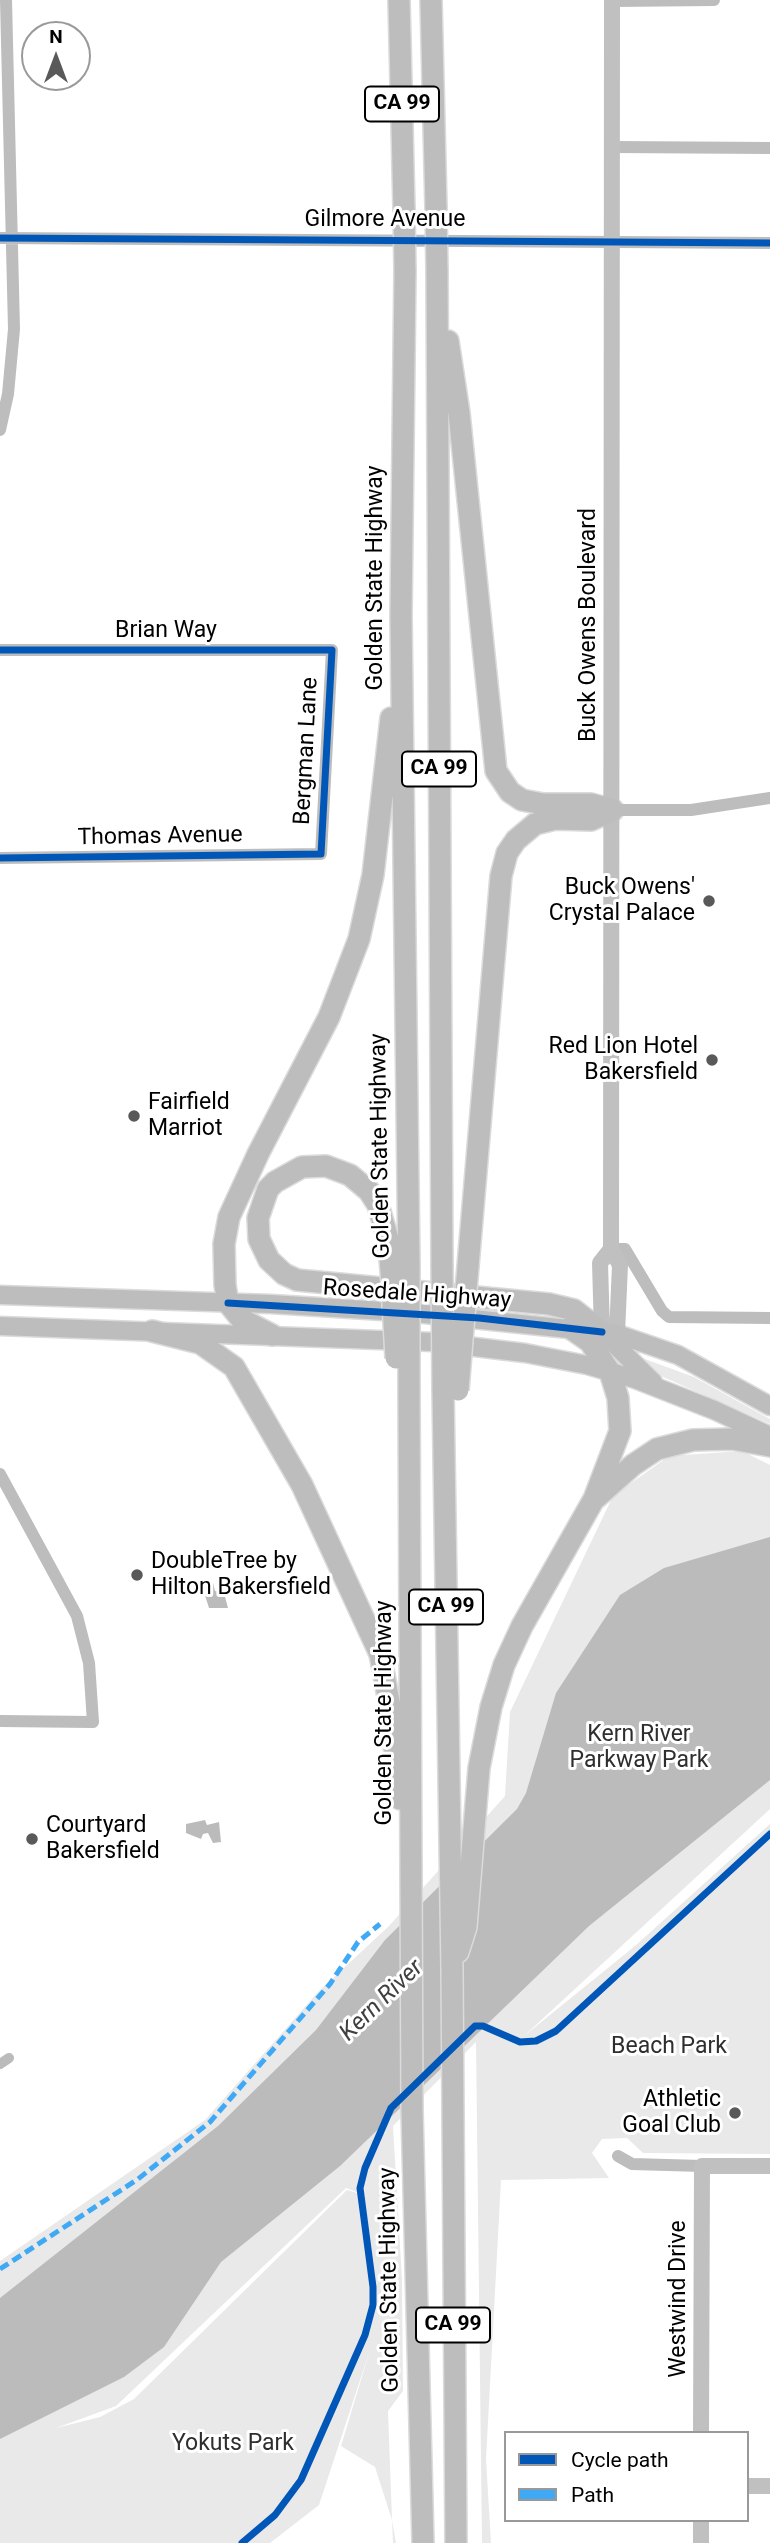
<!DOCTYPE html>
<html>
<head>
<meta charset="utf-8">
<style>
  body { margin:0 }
  #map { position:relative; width:770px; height:2543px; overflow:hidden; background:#fff; font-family:Roboto,sans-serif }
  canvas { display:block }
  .legend { position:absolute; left:504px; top:2431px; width:245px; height:91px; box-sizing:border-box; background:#fff; border:2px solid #999; margin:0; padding:9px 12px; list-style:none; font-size:21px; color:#000 }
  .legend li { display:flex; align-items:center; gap:14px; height:35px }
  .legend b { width:35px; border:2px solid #999 }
  .north { position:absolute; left:21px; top:21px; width:70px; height:70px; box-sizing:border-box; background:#fff; border:2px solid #999; border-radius:50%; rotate:0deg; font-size:19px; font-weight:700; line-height:28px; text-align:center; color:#000 }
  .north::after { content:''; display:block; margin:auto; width:24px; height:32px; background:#595959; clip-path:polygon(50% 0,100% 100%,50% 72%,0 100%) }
</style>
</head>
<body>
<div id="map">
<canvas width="770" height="2543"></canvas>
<ul class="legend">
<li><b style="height:9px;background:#0057b8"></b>Cycle path</li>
<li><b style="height:9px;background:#3fa9f5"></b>Path</li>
</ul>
<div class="north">N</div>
</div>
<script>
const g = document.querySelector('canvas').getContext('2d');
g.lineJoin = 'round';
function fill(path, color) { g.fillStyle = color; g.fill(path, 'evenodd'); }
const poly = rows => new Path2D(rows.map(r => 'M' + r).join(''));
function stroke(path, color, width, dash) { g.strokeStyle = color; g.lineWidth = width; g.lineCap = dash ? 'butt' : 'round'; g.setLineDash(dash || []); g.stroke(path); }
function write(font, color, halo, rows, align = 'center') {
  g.font = font + ' Roboto,sans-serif'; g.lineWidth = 6; g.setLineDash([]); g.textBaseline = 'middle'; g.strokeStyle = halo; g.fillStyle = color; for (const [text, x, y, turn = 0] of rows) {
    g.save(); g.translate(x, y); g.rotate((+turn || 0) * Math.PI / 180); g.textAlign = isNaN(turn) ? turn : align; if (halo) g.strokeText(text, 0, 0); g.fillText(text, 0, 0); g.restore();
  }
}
fill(poly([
  [642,1358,694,1377,770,1419,770,1424,654,1373,640,1362],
  [742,1451,770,1465,770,1809,524,2036,635,1946,770,1824,770,2154,643,2153,627,2138,602,2139,592,2153,609,2178,501,2180,486,2459,491,2543,482,2543,476,2042,393,2126,402,2280,403,2391,388,2411,392,2520,396,2543,393,2543,392,2520,375,2467,341,2446,370,2350,319,2505,270,2543,0,2543,0,2261,205,2120,319,1991,389,1926,505,1796,510,1712,613,1496,669,1456],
  [346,2188,370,2197,347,2190,134,2399,100,2417,56,2428,116,2406]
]), '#e9e9e9');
fill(poly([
  [770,1537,770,1780,589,1926,340,2166,221,2262,164,2347,124,2377,0,2439,0,2298,218,2126,316,2030,385,1940,517,1809,526,1793,556,1693,620,1595,664,1568],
  [213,1583,215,1591,224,1593,228,1608,209,1608,202,1586],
  [205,1820,207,1825,219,1822,221,1842,213,1843,208,1833,203,1834,201,1839,186,1833,186,1824]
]), '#bbb');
stroke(poly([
  [0,2064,9,2058]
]), '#bbb', 10);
const primary = poly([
  [0,1295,271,1304,415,1313,617,1334,678,1355,770,1406],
  [0,1326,433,1342,525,1353,587,1365,635,1379,714,1410,770,1436],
  [602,1332,653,1382]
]);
const highway = poly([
  [399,0,404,209],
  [431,0,436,208],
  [405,271,401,615,409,1265],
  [437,271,442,1266],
  [448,341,459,413,496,771,510,792,522,800,543,804,591,804,613,810],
  [468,1266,501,876,507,853,516,840,535,824,555,819,591,820,613,810],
  [391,1269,388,1239,378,1205,369,1191,350,1175,326,1166,302,1167,275,1182,268,1189,258,1218,259,1239,269,1260,284,1274,297,1280,549,1304,574,1310,602,1332],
  [152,1331,200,1343,234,1367,302,1485,380,1654,390,1707,400,1799],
  [272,1335,241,1319,228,1303,225,1285,224,1244,229,1217,258,1154,329,1017,359,939,373,875,391,718],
  [409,1389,412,2110,423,2543],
  [443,1390,452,1970,456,2543],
  [596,1498,633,1465,657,1449,693,1440,732,1439,770,1446],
  [458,1952,466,1927,479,1768,491,1707,504,1665,522,1626,594,1499,620,1431,618,1398,610,1372,590,1342,570,1328]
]);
stroke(primary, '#dbdbdb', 21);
stroke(highway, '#dbdbdb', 24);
stroke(poly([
  [612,1,714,0],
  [612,147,770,148],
  [0,238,770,243],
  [0,430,8,394,14,329,6,0],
  [0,650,332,650,321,854,0,858],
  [613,810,691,810,770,798],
  [611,1249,625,1249,662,1311,669,1317,770,1318],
  [0,1474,77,1616,89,1663,93,1722,0,1721],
  [618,2156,632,2164,702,2166]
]), '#bdbdbd', 12);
stroke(poly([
  [612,0,611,1249,620,1265,617,1334],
  [602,1332,600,1263,611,1249],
  [701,2433,702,2166,770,2166],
  [747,2486,770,2486],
  [701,2543,701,2520]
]), '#c0c0c0', 16);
stroke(primary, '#bdbdbd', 18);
stroke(highway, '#bdbdbd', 21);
const highwayBridge = poly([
  [436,208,437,271],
  [404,209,405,271],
  [409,1265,409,1389],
  [442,1266,443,1390],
  [391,1269,396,1358],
  [458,1390,468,1266]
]);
stroke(highwayBridge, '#dbdbdb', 24, []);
stroke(highwayBridge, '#bdbdbd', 21);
stroke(poly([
  [0,2269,138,2179,210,2122,330,1984,358,1942,380,1924]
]), '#3fa9f5', 5, [10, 5]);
stroke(poly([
  [0,238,770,243],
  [0,650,332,650,321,854,0,858],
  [228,1303,479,1318,602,1332],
  [242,2543,275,2515,301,2480,365,2335,373,2305,373,2287,360,2188,365,2168,391,2108,475,2026,483,2026,520,2042,536,2041,556,2031,770,1834]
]), '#0057b8', 7);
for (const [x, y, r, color] of [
  [709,901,7,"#595959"],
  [712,1060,7,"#595959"],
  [134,1116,7,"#595959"],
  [137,1575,7,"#595959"],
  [32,1839,7,"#595959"],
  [735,2113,7,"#595959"]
]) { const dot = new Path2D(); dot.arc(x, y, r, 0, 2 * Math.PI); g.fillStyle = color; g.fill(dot); stroke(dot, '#fff', 2.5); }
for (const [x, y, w] of [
  [402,104,74],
  [439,769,74],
  [446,1607,74],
  [453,2325,74]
]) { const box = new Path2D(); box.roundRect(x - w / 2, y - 17.5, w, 35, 5); g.fillStyle = '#fff'; g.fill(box); stroke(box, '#000', 2); }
write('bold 21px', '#000', null, [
  ["CA 99",402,104],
  ["CA 99",439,769],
  ["CA 99",446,1607],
  ["CA 99",453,2325]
]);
write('23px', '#000', '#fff', [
  ["Gilmore Avenue",385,220],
  ["Golden State Highway",376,578,-90],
  ["Buck Owens Boulevard",589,625,-90],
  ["Brian Way",166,631],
  ["Bergman Lane",307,751,-87],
  ["Thomas Avenue",160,837,-1],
  ["Golden State Highway",381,1146,-91],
  ["Rosedale Highway",417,1295,4],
  ["Golden State Highway",385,1713,-90],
  ["Golden State Highway",390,2280,-91],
  ["Westwind Drive",679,2299,-90]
]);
write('23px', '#000', '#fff', [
  ["Buck Owens'",695,888],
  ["Crystal Palace",695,914],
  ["Red Lion Hotel",698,1047],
  ["Bakersfield",698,1073],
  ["Fairfield",148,1103,"left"],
  ["Marriot",148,1129,"left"],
  ["DoubleTree by",151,1562,"left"],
  ["Hilton Bakersfield",151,1588,"left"],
  ["Courtyard",46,1826,"left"],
  ["Bakersfield",46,1852,"left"],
  ["Athletic",721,2100],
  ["Goal Club",721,2126]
], 'right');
write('23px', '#2e2e2e', '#fff', [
  ["Kern River",639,1735],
  ["Parkway Park",639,1761],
  ["Beach Park",669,2047],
  ["Yokuts Park",233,2444]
]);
write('italic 24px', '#3f3f3f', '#fff', [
  ["Kern River",382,2001,-44]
]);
</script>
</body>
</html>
